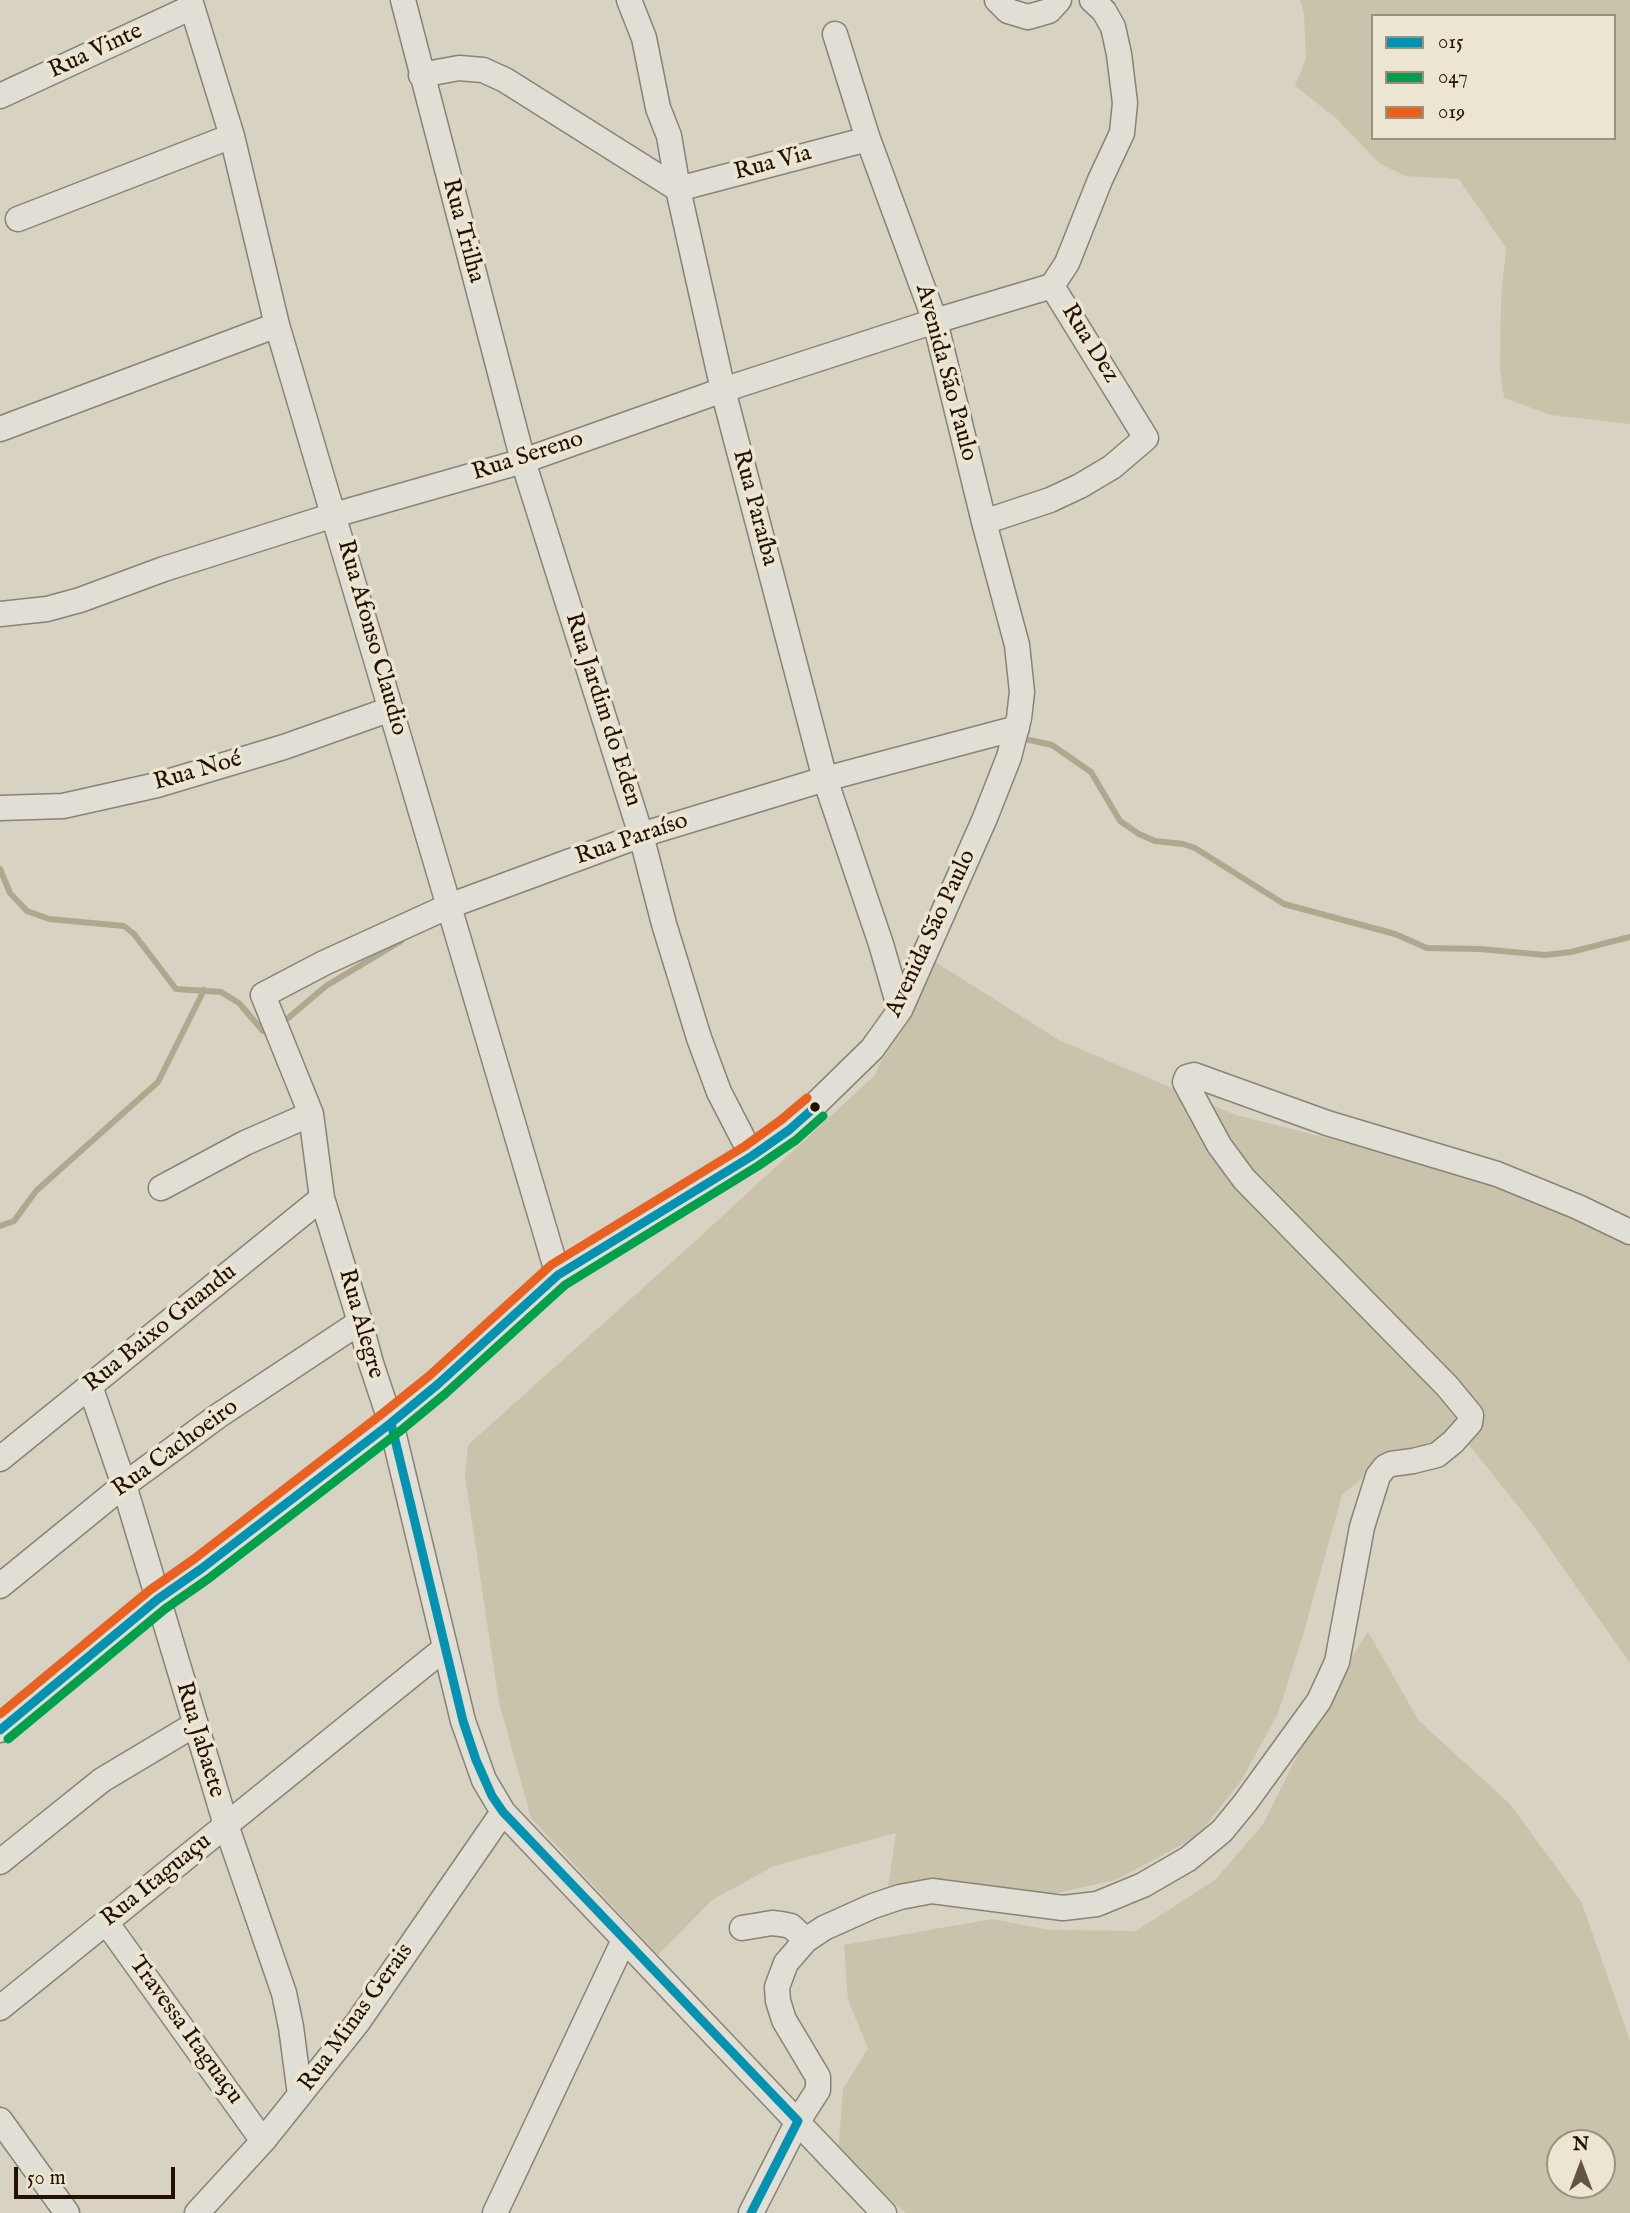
<!DOCTYPE html>
<html>
<head>
<meta charset="utf-8">
<style>
  body { margin:0 }
  #map { position:relative; width:1630px; height:2213px; overflow:hidden; background:#d7d2c1; font-family:"IM FELL English",serif }
  canvas { display:block }
  .legend { position:absolute; left:1371px; top:14px; width:245px; height:126px; box-sizing:border-box; background:#ebe5d1; border:2px solid #9b917f; margin:0; padding:9px 12px; list-style:none; font-size:21px; color:#231203 }
  .legend li { display:flex; align-items:center; gap:14px; height:35px }
  .legend b { width:35px; border:2px solid #9b917f }
  .north { position:absolute; left:1546px; top:2129px; width:70px; height:70px; box-sizing:border-box; background:#ebe5d1; border:2px solid #9b917f; border-radius:50%; rotate:0deg; font-size:19px; font-weight:700; line-height:28px; text-align:center; color:#231203 }
  .north::after { content:''; display:block; margin:auto; width:24px; height:32px; background:#625546; clip-path:polygon(50% 0,100% 100%,50% 72%,0 100%) }
  .scale { position:absolute; left:14px; top:2167px; width:161px; height:32px; box-sizing:border-box; border:4px solid #231203; border-top:0; padding-left:9px; font-size:21px; line-height:24px; white-space:nowrap; color:#231203; -webkit-text-stroke:5px #ebe5d1; paint-order:stroke }
</style>
</head>
<body>
<div id="map">
<canvas width="1630" height="2213"></canvas>
<ul class="legend">
<li><b style="height:9px;background:#0592b0"></b>015</li>
<li><b style="height:9px;background:#029f4d"></b>047</li>
<li><b style="height:9px;background:#e86120"></b>019</li>
</ul>
<div class="north">N</div>
<div class="scale">50 m</div>
</div>
<script>
const g = document.querySelector('canvas').getContext('2d');
g.lineJoin = 'round';
function fill(path, color) { g.fillStyle = color; g.fill(path, 'evenodd'); }
const poly = rows => new Path2D(rows.map(r => 'M' + r).join(''));
function stroke(path, color, width, dash) { g.strokeStyle = color; g.lineWidth = width; g.lineCap = dash ? 'butt' : 'round'; g.setLineDash(dash || []); g.stroke(path); }
function write(font, color, halo, rows, align = 'center') {
  g.font = font + ' "IM FELL English",serif'; g.lineWidth = 7; g.setLineDash([]); g.textBaseline = 'middle'; g.strokeStyle = halo; g.fillStyle = color; for (const [text, x, y, turn = 0] of rows) {
    g.save(); g.translate(x, y); g.rotate((+turn || 0) * Math.PI / 180); g.textAlign = isNaN(turn) ? turn : align; if (halo) g.strokeText(text, 0, 0); g.fillText(text, 0, 0); g.restore();
  }
}
fill(poly([
  [1300,0,1630,0,1630,424,1551,415,1504,398,1500,368,1501,299,1506,248,1459,179,1405,176,1379,163,1337,119,1295,86,1306,59,1304,13],
  [1373,16,1614,16,1614,138,1373,138],
  [932,960,1059,1040,1233,1114,1493,1181,1630,1246,1630,1663,1530,1521,1458,1431,1383,1461,1342,1495,1303,1635,1278,1713,1243,1778,1198,1836,1116,1880,1030,1899,965,1902,888,1887,896,1833,774,1866,712,1900,658,1955,531,1818,499,1702,465,1476,468,1445,703,1234,874,1076],
  [1368,1632,1419,1721,1510,1804,1581,1901,1630,2040,1630,2213,906,2213,838,2154,843,2089,868,2048,848,2000,844,1945,992,1919,1050,1930,1136,1931,1215,1880,1264,1823,1326,1697],
  [1560,2143,1602,2143,1602,2185,1560,2185]
]), '#cac3ab');
stroke(poly([
  [1020,738,1052,745,1091,772,1120,821,1139,834,1155,841,1183,844,1195,848,1284,904,1395,934,1427,948,1480,949,1545,955,1571,952,1630,937],
  [0,869,10,893,27,911,49,919,124,926,134,934,176,989,221,992,239,1003,263,1031,272,1029],
  [281,1024,326,986,401,941],
  [0,1226,14,1221,36,1191,158,1082,204,990]
]), '#b0a78f', 6);
const minor = poly([
  [190,0,232,136,277,325,558,1275],
  [403,0,523,461,641,835,664,924,699,1038,719,1092,752,1156],
  [629,0,644,38,658,108,669,136,678,189,723,390,825,779,881,944,900,1010],
  [997,0,1008,11,1028,17,1049,11,1059,0],
  [421,75,459,68,483,70,505,80,678,189,868,139],
  [0,96,192,7],
  [18,219,232,136],
  [1052,286,1067,263,1100,180,1122,133,1125,103,1119,54,1113,27,1104,11,1092,0],
  [0,429,277,325],
  [984,522,1050,500,1080,486,1112,467,1146,438,1052,286],
  [0,614,47,609,80,600,164,569,334,515,523,461,723,390,935,321,1052,286],
  [0,808,63,806,157,785,284,747,391,709],
  [161,1188,245,1143,311,1114],
  [90,1386,124,1485,226,1825,284,1993,291,2027,300,2095],
  [0,1459,322,1198],
  [0,1586,124,1485,218,1416,360,1322],
  [0,1730,158,1599,201,1569,391,1423,437,1385,558,1275,683,1200,789,1130,872,1049,900,1010,985,818,1009,757,1019,718,1022,692,1017,645,984,522,935,321,868,139,835,34],
  [0,1862,102,1780,194,1725],
  [106,1922,263,2141],
  [742,1928,772,1923,781,1924,791,1926,806,1940],
  [0,2008,445,1648],
  [0,2120,67,2213],
  [197,2213,263,2141,358,2022,503,1812],
  [495,2213,624,1940],
  [751,2213,798,2121,818,2090,818,2077,784,2020,778,2001,777,1987,786,1963,806,1940,824,1928,873,1906,900,1897,932,1891,1063,1908,1097,1904,1143,1885,1188,1859,1222,1831,1245,1803,1319,1701,1337,1662,1362,1527,1378,1476,1385,1467,1391,1464,1413,1461,1437,1455,1453,1442,1470,1423,1471,1415,1447,1386,1244,1179,1219,1145,1185,1082,1187,1077,1194,1075,1327,1123,1497,1174,1578,1207,1630,1232],
  [884,2213,503,1812,484,1780,463,1721,391,1423,371,1363,360,1322,322,1198,311,1114,263,995,324,963,449,906,641,835,825,779,1017,728]
]);
stroke(minor, '#888377', 27);
stroke(minor, '#e1ded5', 24);
stroke(poly([
  [391,1423,463,1721,476,1760,492,1796,503,1812,798,2121,751,2213],
  [0,1730,158,1599,201,1569,391,1423,437,1385,558,1275,752,1156,789,1130,815,1107]
]), '#0592b0', 9);
stroke(poly([
  [8,1739,165,1609,208,1579,399,1432,445,1394,565,1285,758,1166,796,1140,823,1116]
]), '#029f4d', 9);
stroke(poly([
  [0,1714,150,1590,194,1559,383,1413,429,1376,551,1265,745,1146,781,1120,807,1098]
]), '#e86120', 9);
for (const [x, y, r, color] of [
  [815,1107,6,"#231203"]
]) { const dot = new Path2D(); dot.arc(x, y, r, 0, 2 * Math.PI); g.fillStyle = color; g.fill(dot); stroke(dot, '#ebe5d1', 2.5); }
write('24px', '#231203', '#ebe5d1', [
  ["Rua Vinte",96,52,-25],
  ["Rua Via",773,164,-15],
  ["Rua Trilha",462,231,75],
  ["Rua Dez",1089,344,58],
  ["Avenida São Paulo",945,373,75],
  ["Rua Sereno",528,457,-18],
  ["Rua Paraíba",754,508,75],
  ["Rua Afonso Claudio",371,638,74],
  ["Rua Jardim do Eden",602,710,72],
  ["Rua Noé",198,772,-16],
  ["Rua Paraíso",632,840,-19],
  ["Avenida São Paulo",932,934,-65],
  ["Rua Alegre",360,1324,74],
  ["Rua Baixo Guandu",161,1329,-39],
  ["Rua Cachoeiro",176,1449,-36],
  ["Rua Jabaete",199,1740,73],
  ["Rua Itaguaçu",157,1881,-39],
  ["Rua Minas Gerais",357,2018,-54],
  ["Travessa Itaguaçu",185,2031,54]
]);
</script>
</body>
</html>
